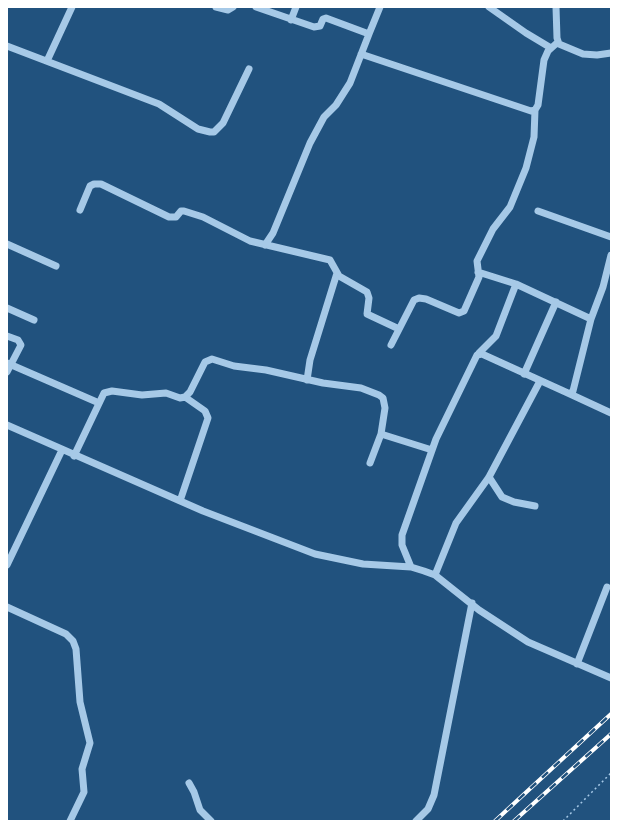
<!DOCTYPE html>
<html>
<head>
<meta charset="utf-8">
<style>
  body { margin:0 }
  #map { position:relative; width:618px; height:828px; overflow:hidden; background:#21527e; font-family:"IBM Plex Sans",sans-serif }
  canvas { display:block }
  .frame { position:absolute; inset:0; border:8px solid #fff; pointer-events:none }
</style>
</head>
<body>
<div id="map">
<canvas width="618" height="828"></canvas>
<div class="frame"></div>
</div>
<script>
const g = document.querySelector('canvas').getContext('2d');
g.lineJoin = 'round';
const poly = rows => new Path2D(rows.map(r => 'M' + r).join(''));
function stroke(path, color, width, dash) { g.strokeStyle = color; g.lineWidth = width; g.lineCap = dash ? 'butt' : 'round'; g.setLineDash(dash || []); g.stroke(path); }
stroke(poly([
  [563,821,611,773]
]), '#a6c9e7', 1.5, [2, 3]);
stroke(poly([
  [216,7,228,10,233,7],
  [256,7,314,27,320,26,323,19,326,18,369,34,380,7],
  [489,7,526,33,551,48],
  [556,7,557,38,559,44,583,54,597,55,611,53],
  [291,20,296,7],
  [7,46,159,104,198,129,210,132,214,132,223,123,249,69],
  [361,54,531,111,535,110,538,105,544,60,548,51,558,42],
  [47,61,72,7],
  [80,210,90,186,94,184,101,184,169,217,176,217,181,211,184,211,203,217,250,241,330,260,339,276,367,292,369,298,367,314,399,329],
  [538,211,611,237],
  [7,244,56,266],
  [265,245,273,233,310,143,324,117,336,105,350,83,369,34],
  [478,272,516,284,591,319],
  [7,308,34,320],
  [7,336,18,340,21,345,7,372],
  [391,345,414,300,419,298,426,299,459,313,464,311,479,277,477,261,493,229,510,207,526,168,534,137,535,110],
  [479,353,496,336,516,284],
  [7,363,99,403],
  [524,374,556,302],
  [307,380,310,360,337,273],
  [570,394,611,413],
  [7,425,203,511,315,554,363,564,411,567,424,571,435,575,479,610,528,642,611,678],
  [381,434,432,450],
  [74,456,104,393,112,391,142,395,166,393,180,398,185,397,190,392,205,362,212,359,234,366,266,370,323,383,361,388,379,395,383,398,385,408,381,434,370,463],
  [489,477,502,497,514,502,535,506],
  [180,501,208,418,205,411,185,397],
  [7,565,62,450],
  [411,567,402,545,402,535,436,439,477,355,482,354,570,394,573,391,591,319,603,287,611,255],
  [435,575,456,523,489,477,540,381],
  [7,607,66,634,73,641,76,649,80,702,90,743,82,769,84,792,70,821],
  [577,664,607,587],
  [189,783,194,792,200,810,211,821],
  [416,821,428,809,434,795,472,603]
]), '#a6c9e7', 7);
const rail = poly([
  [495,821,611,714],
  [514,821,611,734]
]);
stroke(rail, '#fff', 4);
stroke(rail, '#21527e', 2.5, [8]);
</script>
</body>
</html>
